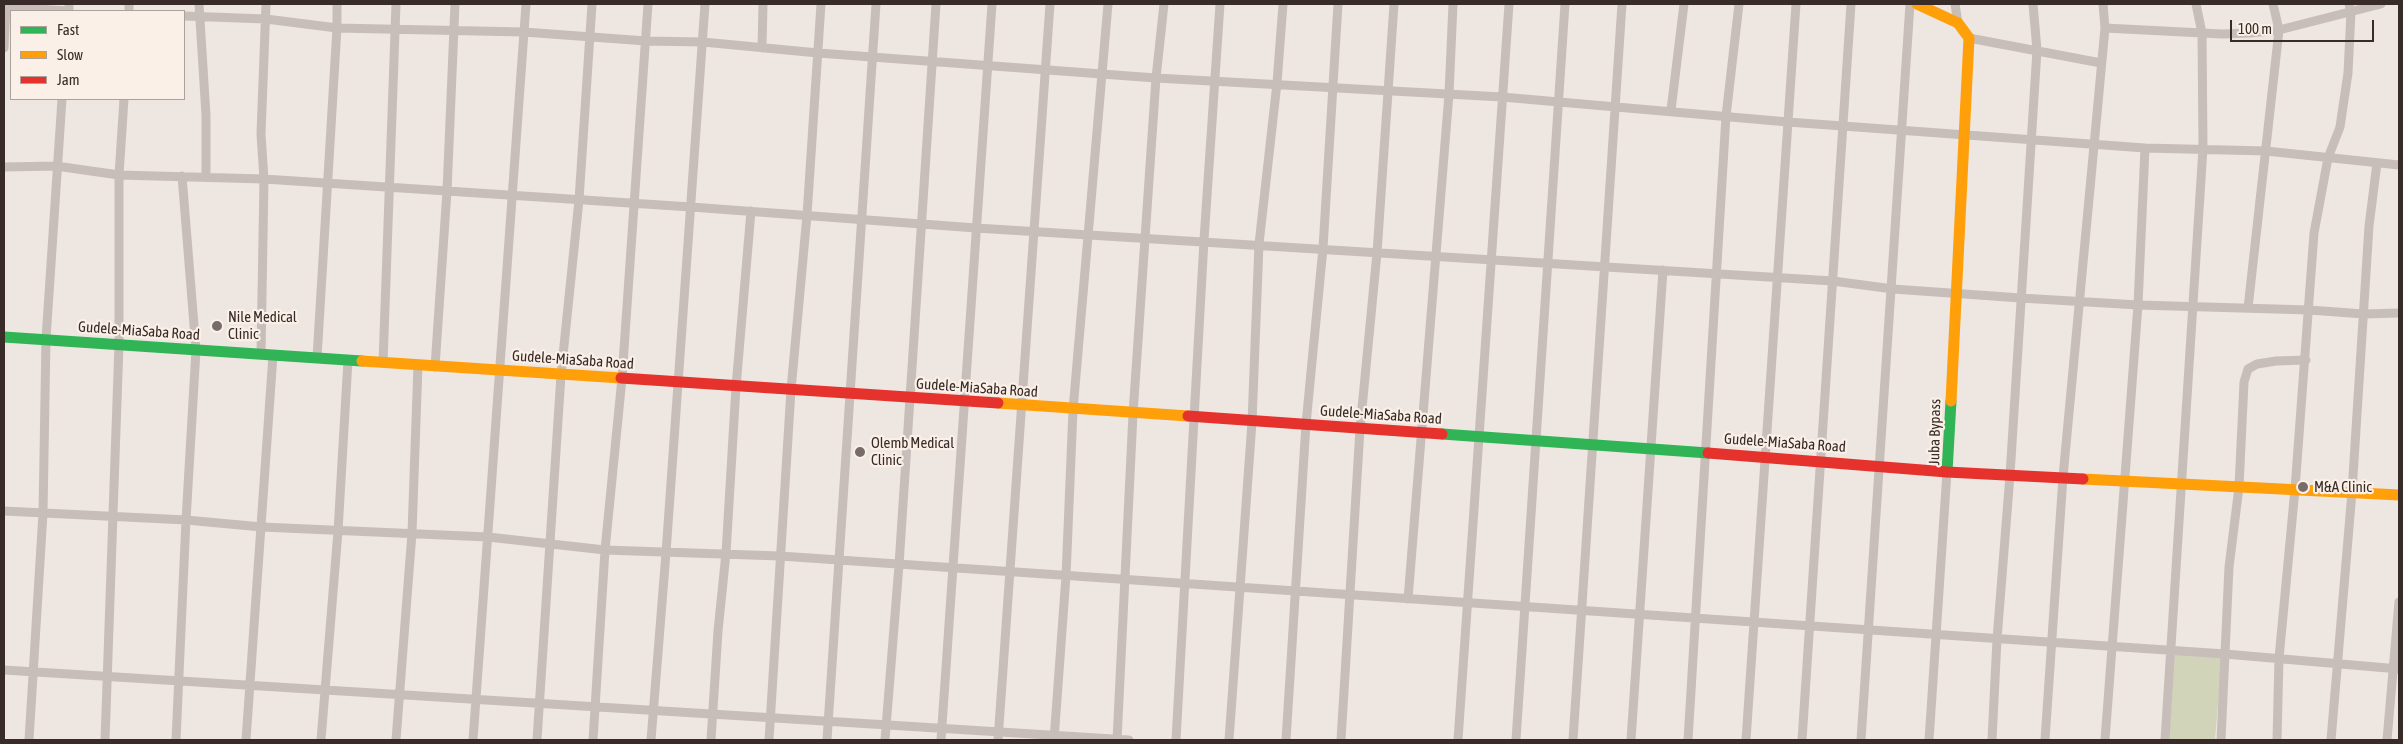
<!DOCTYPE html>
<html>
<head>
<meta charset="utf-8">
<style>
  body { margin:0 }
  #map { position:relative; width:2403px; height:744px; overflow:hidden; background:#eee6e1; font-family:"Asap Condensed",sans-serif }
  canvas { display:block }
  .frame { position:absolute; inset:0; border:5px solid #392b27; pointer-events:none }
  .legend { position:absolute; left:10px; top:10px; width:175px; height:90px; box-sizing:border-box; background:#fbf0e8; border:1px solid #ada19b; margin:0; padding:6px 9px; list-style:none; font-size:15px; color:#392b27 }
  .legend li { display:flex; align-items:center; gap:10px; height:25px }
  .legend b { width:25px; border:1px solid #ada19b }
  .scale { position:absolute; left:2230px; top:20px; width:144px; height:22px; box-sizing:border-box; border:2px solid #392b27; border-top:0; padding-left:6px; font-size:15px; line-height:18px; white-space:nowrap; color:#392b27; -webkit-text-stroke:4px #fbf0e8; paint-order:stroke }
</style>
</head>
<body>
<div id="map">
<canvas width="2403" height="744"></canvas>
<div class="frame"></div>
<ul class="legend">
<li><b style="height:6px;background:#30b455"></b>Fast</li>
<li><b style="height:6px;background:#ff9f0a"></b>Slow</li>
<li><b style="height:6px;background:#e5322d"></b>Jam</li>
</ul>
<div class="scale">100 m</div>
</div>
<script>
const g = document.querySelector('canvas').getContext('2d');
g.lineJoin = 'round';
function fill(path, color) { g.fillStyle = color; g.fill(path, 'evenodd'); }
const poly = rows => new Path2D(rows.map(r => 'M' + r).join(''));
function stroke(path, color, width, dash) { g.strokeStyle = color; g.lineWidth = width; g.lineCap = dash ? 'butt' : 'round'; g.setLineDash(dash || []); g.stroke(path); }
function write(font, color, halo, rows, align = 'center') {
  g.font = font + ' "Asap Condensed",sans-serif'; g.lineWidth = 4.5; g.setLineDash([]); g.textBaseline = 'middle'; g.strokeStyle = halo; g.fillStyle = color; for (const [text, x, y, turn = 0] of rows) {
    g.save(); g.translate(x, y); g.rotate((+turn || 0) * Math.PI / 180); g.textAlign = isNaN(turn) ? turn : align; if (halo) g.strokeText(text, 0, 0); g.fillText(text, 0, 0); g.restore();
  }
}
fill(poly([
  [2175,653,2222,657,2215,740,2169,740]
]), '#d2d4ba');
stroke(poly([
  [199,4,206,115,206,177],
  [1955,4,1958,23],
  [4,7,69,11,69,4],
  [129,11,129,4],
  [184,16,266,19,337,28,524,32,646,41,703,42,818,53,1156,78,1502,97,1788,122,2145,148,2266,151,2399,165],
  [2105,28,2222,34,2250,33,2279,30,2381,4],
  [1969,38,2101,63],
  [4,48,6,4],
  [762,48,763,4],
  [1671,110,1684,4],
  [4,167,56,166,119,175,264,179,691,207,976,228,1833,281,1893,289,2021,298,2138,305,2309,310,2364,314,2399,313],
  [2248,308,2279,30,2273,4],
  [261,354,264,179,261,134,266,4],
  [317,358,337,28,337,4],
  [383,363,396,4],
  [435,367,447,191,455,4],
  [4,511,186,520,262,527,488,537,605,550,780,556,2225,654,2399,669],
  [1408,599,1449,94,1453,4],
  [4,670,1129,740],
  [29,740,43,513,46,339,62,99],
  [105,740,119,345,119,175,124,99],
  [176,740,186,520,196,350,182,176],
  [246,740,273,355],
  [321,740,338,531,348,360],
  [396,740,412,533,418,365],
  [473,740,526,4],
  [537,740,561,375,579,200,592,4],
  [593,740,605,550,622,378,648,4],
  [651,740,666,553,705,4],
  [711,740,718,631,726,553,736,387,751,211],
  [769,740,791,390,807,215,821,4],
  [827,740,876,4],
  [885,740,899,565,936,4],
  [941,740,992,4],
  [998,740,1050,4],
  [1054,740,1066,576,1073,410,1108,4],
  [1117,740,1133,414,1156,78,1164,4],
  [1176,740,1204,240,1220,4],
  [1229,740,1252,422,1259,244,1277,83,1283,4],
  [1286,740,1306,424,1323,248,1338,4],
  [1341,740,1360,429,1377,253,1394,4],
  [1458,740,1509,4],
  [1516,740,1565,4],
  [1573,740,1622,4],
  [1631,740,1663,270],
  [1688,740,1726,116,1739,4],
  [1746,740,1796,4],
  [1802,740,1851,4],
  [1861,740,1910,4],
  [1929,740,1947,472],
  [1992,740,1997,639,2010,475,2037,50,2033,4],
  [2045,740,2063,477,2105,28,2103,4],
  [2105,740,2138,305,2145,148],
  [2165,740,2203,148,2202,33,2196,4],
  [2221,740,2229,567,2239,487,2244,382,2248,369,2257,364,2276,361,2306,360],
  [2277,740,2279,658,2295,489,2314,233,2328,158,2340,127,2348,73,2351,12,2349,4],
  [2331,740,2352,492,2369,226,2377,163],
  [2387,740,2399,602]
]), '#c7beba', 9);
stroke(poly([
  [4,337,362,361],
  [1442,434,1708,453],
  [1947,472,1951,401]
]), '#30b455', 11);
stroke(poly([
  [1917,4,1958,23,1969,38,1951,401],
  [362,361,621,378],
  [998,403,1188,416],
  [2083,479,2399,495]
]), '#ff9f0a', 11);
stroke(poly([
  [621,378,998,403],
  [1188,416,1442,434],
  [1708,453,1947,472,2083,479]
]), '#e5322d', 11);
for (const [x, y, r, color] of [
  [217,326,6,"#786c68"],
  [860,452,6,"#786c68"],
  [2303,487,6,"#786c68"]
]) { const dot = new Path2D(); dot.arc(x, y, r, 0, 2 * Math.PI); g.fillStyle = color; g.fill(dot); stroke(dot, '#fbf0e8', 2); }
write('15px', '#392b27', '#fbf0e8', [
  ["Nile Medical",228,317],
  ["Clinic",228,334],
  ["Olemb Medical",871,443],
  ["Clinic",871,460],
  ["M&A Clinic",2314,487]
], 'left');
write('15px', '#392b27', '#fbf0e8', [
  ["Gudele-MiaSaba Road",139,331,4],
  ["Gudele-MiaSaba Road",573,360,4],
  ["Gudele-MiaSaba Road",977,388,4],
  ["Gudele-MiaSaba Road",1381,415,4],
  ["Juba Bypass",1935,432,-89],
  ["Gudele-MiaSaba Road",1785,443,4]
]);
</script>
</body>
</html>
